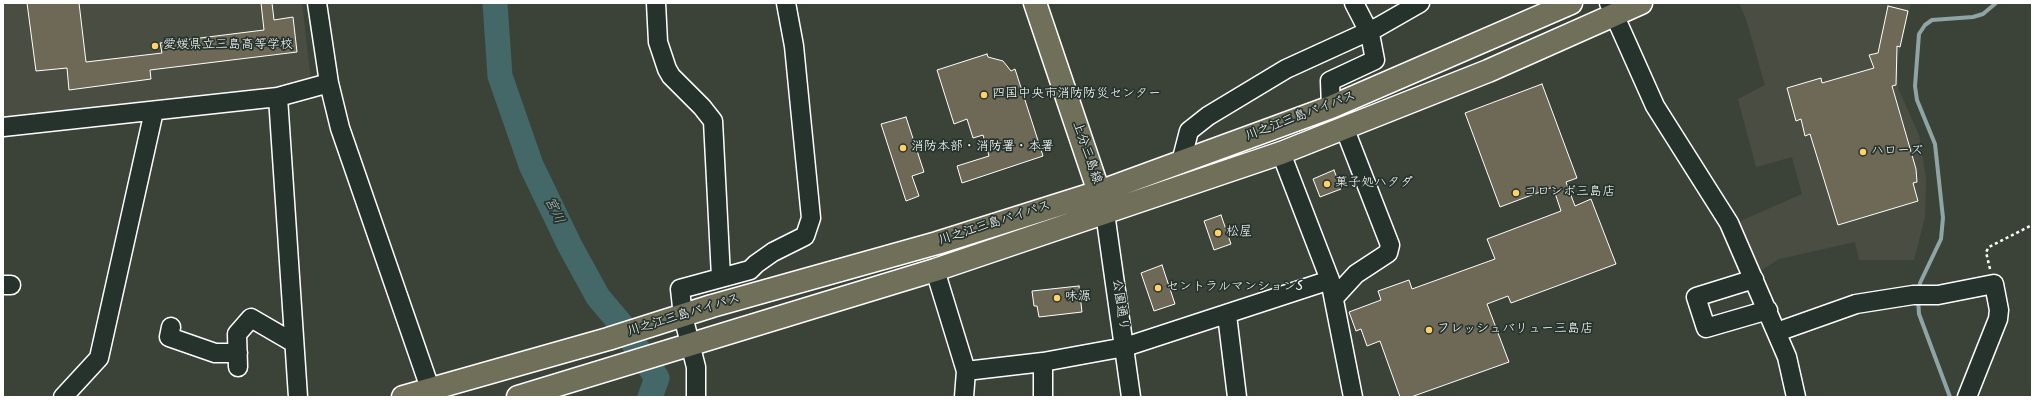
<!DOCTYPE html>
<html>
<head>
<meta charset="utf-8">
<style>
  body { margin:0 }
  #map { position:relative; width:2035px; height:400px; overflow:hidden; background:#3b4339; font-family:Kalam,sans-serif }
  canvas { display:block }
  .frame { position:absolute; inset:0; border:4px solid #fff; pointer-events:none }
</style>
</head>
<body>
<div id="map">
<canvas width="2035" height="400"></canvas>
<div class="frame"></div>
</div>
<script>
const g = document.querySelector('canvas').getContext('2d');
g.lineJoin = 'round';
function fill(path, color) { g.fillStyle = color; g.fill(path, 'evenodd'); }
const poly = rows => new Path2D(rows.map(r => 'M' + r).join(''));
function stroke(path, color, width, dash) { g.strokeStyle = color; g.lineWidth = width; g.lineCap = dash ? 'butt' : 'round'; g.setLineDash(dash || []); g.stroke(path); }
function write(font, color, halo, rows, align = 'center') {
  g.font = font + ' Kalam,"Klee One",sans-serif'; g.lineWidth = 3.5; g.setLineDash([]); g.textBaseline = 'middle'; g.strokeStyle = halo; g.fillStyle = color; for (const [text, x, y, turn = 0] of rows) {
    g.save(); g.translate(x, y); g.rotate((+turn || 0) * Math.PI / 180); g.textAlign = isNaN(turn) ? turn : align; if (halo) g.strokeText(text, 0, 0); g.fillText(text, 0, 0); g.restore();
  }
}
fill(poly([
  [3,3,302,3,312,89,3,118],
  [1739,3,1911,3,1898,59,1898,88,1919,135,1926,178,1925,217,1914,260,1859,260,1855,242,1779,259,1757,273,1736,223,1802,194,1792,157,1756,167,1738,99,1765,85,1746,19]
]), '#4a4e42');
stroke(poly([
  [1919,291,1920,283,1941,239,1943,218,1935,144,1917,100,1915,86,1919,34,1925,25,1932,20,1973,17,1983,14,1996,3],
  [1918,299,1919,314,1950,397]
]), '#8fa4a4', 4);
stroke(poly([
  [495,3,500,76,531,165,570,246,598,297,620,323,657,378,650,397]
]), '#446867', 25);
const building = poly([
  [27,3,79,3,86,62,162,53,160,43,264,30,261,3,272,3,274,20,293,17,297,52,150,70,151,79,69,90,67,68,36,71,27,3],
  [1888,6,1908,11,1900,47,1897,46,1896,85,1892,86,1916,169,1917,182,1913,183,1918,201,1838,225,1810,134,1805,136,1801,119,1796,121,1787,88,1821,78,1822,83,1874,68,1869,55,1878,53,1888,6],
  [987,54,988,57,1003,61,1011,71,1015,69,1043,156,962,183,957,166,989,156,983,135,973,138,967,119,954,124,937,70,987,54],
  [1542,84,1577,178,1566,182,1575,206,1591,199,1616,264,1511,303,1508,296,1487,304,1509,362,1411,397,1400,397,1380,341,1367,346,1361,329,1356,331,1349,312,1381,300,1378,291,1409,280,1412,289,1495,259,1487,239,1561,211,1553,187,1500,207,1465,113,1542,84],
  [906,117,924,172,912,176,919,196,906,201,881,124,906,117],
  [1334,170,1341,189,1320,197,1313,179,1334,170],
  [1221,215,1231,244,1214,250,1204,221,1221,215],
  [1162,265,1175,304,1154,311,1141,273,1162,265],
  [1079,286,1082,312,1039,317,1037,306,1034,306,1032,291,1079,286]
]);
fill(building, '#6d6956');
stroke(building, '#fff', 1);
const minor = poly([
  [317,3,329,83,340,128,433,397],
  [656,3,658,42,667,69,671,76,702,107,713,121,721,277],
  [1609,3,1655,106,1729,223,1787,357,1796,397],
  [278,97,298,397],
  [1331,107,1330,81,1375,60,1370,34,1354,3],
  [3,127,278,97,329,83],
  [1281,153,1330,280,1353,397],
  [1181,162,1189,131,1208,116,1286,69,1378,27,1420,3],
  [1105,213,1131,397],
  [935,270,966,371,964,397],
  [1754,279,1696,297,1706,328,1768,310],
  [3,285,11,285],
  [1334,298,1356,274,1388,253,1390,245,1344,127],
  [1227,315,1237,397],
  [171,327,169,337,215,353,238,353],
  [1777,332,1856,304,1913,295,1938,295,1994,284,1999,310,1998,319,1967,397],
  [238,367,237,334,251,318,294,343],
  [966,371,1043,362,1125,347,1330,280],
  [63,397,99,358,154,111],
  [696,397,696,367,683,316,680,289,750,270,756,264,773,252,805,236,811,218,794,46,786,3],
  [1043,397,1043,362]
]);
const major = poly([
  [1035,3,1105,210]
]);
const highway = poly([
  [403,397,608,339,712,306,937,243,1099,192,1331,107,1571,3],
  [518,397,935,270,1281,153,1488,71,1641,3]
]);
stroke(minor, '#fff', 21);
stroke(major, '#fff', 25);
stroke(highway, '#fff', 25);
stroke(poly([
  [1990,269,1986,252,1989,247,2032,225]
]), '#fff', 2.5, [3, 3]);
stroke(minor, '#26332d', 18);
stroke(major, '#706f59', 22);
stroke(highway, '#706f59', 22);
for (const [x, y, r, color] of [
  [155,46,4,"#ffd166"],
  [984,95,4,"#ffd166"],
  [903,148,4,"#ffd166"],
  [1863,152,4,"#ffd166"],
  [1327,184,4,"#ffd166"],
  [1516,193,4,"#ffd166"],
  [1218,233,4,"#ffd166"],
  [1158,288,4,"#ffd166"],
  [1057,298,4,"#ffd166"],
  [1429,330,4,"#ffd166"]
]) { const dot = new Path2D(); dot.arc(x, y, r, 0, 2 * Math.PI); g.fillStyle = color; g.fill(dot); stroke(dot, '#26332d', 1.5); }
write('13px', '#fff', '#26332d', [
  ["愛媛県立三島高等学校",163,46],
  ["四国中央市消防防災センター",992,95],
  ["消防本部・消防署・本署",911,148],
  ["ハローズ",1871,152],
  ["菓子処ハタダ",1335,184],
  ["コロンボ三島店",1524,193],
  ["松屋",1226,233],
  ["セントラルマンションS",1166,288],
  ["味源",1065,298],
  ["フレッシュバリュー三島店",1437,330]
], 'left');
write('13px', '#fff', '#26332d', [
  ["川之江三島バイパス",1301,117,-21],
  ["上分三島線",1086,153,71],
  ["川之江三島バイパス",995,224,-18],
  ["公園通り",1119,305,82],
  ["川之江三島バイパス",684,316,-17]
]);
write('italic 14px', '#abbbbb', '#26332d', [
  ["宮川",553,211,65]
]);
</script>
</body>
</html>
